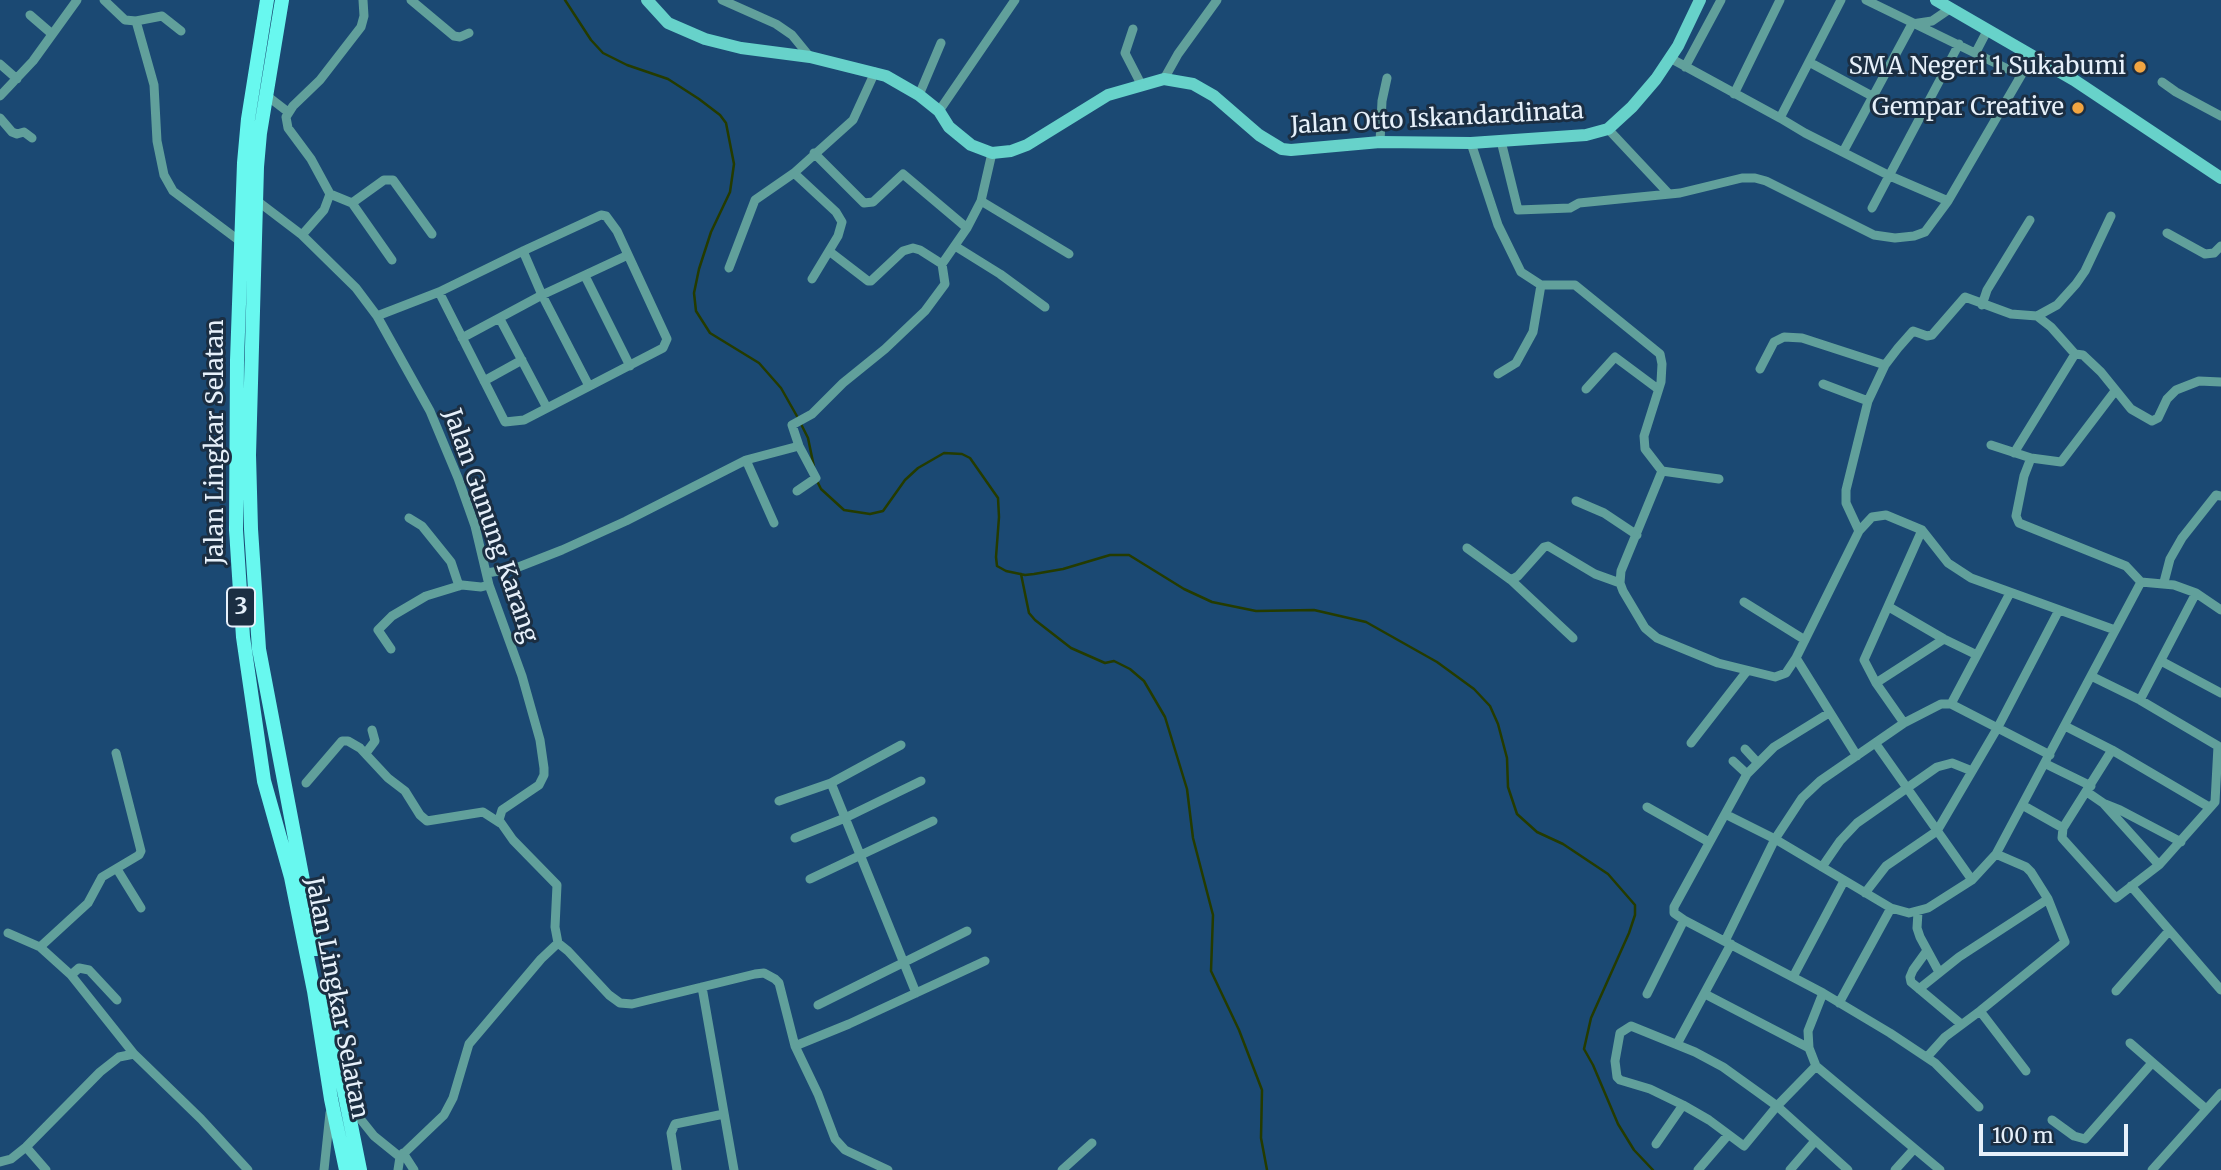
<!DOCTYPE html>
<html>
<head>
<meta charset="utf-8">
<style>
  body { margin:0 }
  #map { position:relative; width:2221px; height:1170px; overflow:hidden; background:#1b4973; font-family:Merriweather,serif }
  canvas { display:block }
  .scale { position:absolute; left:1979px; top:1124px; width:149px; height:32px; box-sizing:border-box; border:4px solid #e6f0fa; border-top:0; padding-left:9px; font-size:21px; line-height:24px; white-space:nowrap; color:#e6f0fa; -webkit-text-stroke:5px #1b2e42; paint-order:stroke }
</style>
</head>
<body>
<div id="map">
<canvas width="2221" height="1170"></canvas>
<div class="scale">100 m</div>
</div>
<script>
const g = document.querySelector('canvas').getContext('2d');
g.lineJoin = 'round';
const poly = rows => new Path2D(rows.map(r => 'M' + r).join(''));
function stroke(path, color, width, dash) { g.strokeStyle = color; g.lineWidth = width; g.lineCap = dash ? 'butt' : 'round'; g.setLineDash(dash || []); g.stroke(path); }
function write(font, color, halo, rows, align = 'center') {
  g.font = font + ' Merriweather,serif'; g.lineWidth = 6; g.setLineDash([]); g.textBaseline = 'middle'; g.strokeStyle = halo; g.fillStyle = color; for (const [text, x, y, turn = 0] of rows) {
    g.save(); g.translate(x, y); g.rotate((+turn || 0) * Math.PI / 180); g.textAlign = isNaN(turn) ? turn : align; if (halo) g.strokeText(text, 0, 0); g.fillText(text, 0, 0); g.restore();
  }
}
stroke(poly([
  [565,0,591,40,603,53,627,65,668,79,699,99,720,115,726,123,734,164,730,192,711,232,699,269,694,293,696,311,710,333,759,363,781,388,798,418],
  [801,424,808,438,814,467],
  [817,481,821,489,844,510,870,514,883,511,905,480,918,468,944,453,962,454,970,458,998,498,999,517,996,557,997,566,1006,571,1025,575,1034,574,1063,569,1110,555,1129,555,1184,589,1212,602,1256,611,1314,610,1366,622,1437,662,1474,689,1490,706,1498,724,1507,758,1508,787,1517,814,1537,832,1563,844,1608,874,1635,905,1635,915,1629,933,1591,1018,1584,1049,1593,1065,1618,1124,1634,1150,1653,1170],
  [1021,574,1029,613,1035,620,1071,648,1105,663,1114,661,1130,669,1144,681,1165,717,1187,789,1193,838,1213,915,1211,971,1239,1030,1262,1090,1261,1138,1267,1170]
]), '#243b00', 2.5);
stroke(poly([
  [104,0,125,20,136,21,162,16,181,31],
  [363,0,364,16,361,27,320,80,293,106,286,117,288,128,311,159,330,194,324,210,302,235,356,288,377,316,430,411,458,478,475,526,489,585,522,676,540,740,544,768,544,775,539,785,502,810,499,820,513,840,557,885,555,927,558,943],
  [411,0,454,36,460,37,469,33],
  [722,0,776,24,792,35,810,57],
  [1841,0,1780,118,1805,133,1890,176,1948,201,2033,55],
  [1866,0,2020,75],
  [30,15,52,34],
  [136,21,154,85,157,141,164,175,173,191,241,242],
  [1133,29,1125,53,1141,84],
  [1976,52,1988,29],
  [1670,58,1780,118],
  [1809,62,1872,96],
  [0,64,17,79],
  [1685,67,1721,0],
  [1164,79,1178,54,1217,0],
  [2162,82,2176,92,2221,116],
  [1734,94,1780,0],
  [266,95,288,112],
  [919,95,941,43],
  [0,96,33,61,77,0],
  [939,111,1015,0],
  [0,118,12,132,17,134,24,132,32,138],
  [1608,129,1669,194],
  [1501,141,1518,210,1570,208,1579,203,1680,193,1742,178,1755,178,1766,181,1874,235,1895,238,1914,236,1925,232,1948,201],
  [1380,142,1382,101,1387,78],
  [1471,143,1498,225,1521,272,1541,285,1575,285,1660,354,1662,364,1661,382,1644,436,1645,449,1662,471,1621,571,1620,583,1623,591,1645,628,1657,638,1718,663,1775,677,1786,673,1796,658],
  [1843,152,1912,24,1932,21,1951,8],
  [814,153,864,203,873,202,903,174,967,228],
  [794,173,836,212,842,222,838,236,812,279],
  [330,194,352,203,392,260],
  [256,200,302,235],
  [981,201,1069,254],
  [352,203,384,180,393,180,432,234],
  [1872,208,1959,44],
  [2167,233,2205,254,2214,253,2221,246],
  [955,246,1000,274,1045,307],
  [523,251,542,295,589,386],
  [942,264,967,228,981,201,992,153],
  [729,268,755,200,794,173,853,120,875,72],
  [585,276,630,366],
  [1982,305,1987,290,2030,220],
  [377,316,439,292,523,251,601,215,606,216,617,231,667,339,663,348,524,420,505,422,439,292],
  [2037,316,2051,327,2075,354,2083,355,2101,372,2131,409,2152,421,2158,418,2167,399,2176,390,2199,381,2221,382],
  [500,319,547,408],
  [462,338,542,295,628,255],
  [1760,369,1774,342,1784,337,1802,338,1885,365],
  [1498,374,1516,363,1533,332,1541,285],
  [484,381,522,360],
  [1823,384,1868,401],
  [1586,389,1615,357,1658,389],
  [1991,445,2031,458,2024,476,2016,516,2019,523,2126,566,2141,582],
  [2014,453,2075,354],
  [2031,458,2061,462,2115,391],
  [746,460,774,523],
  [1662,471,1719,479],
  [797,491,816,478,799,446,792,425,812,414,843,383,885,349,925,311,945,284,942,264,920,250,913,248,903,251,871,281,868,281,829,251],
  [1576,501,1604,513,1637,535],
  [409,518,422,526,451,562,459,586],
  [1859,531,1846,503,1846,490,1868,401,1885,365,1898,348,1913,331,1927,336,1932,335,1965,297,2011,314,2037,316,2057,305,2076,284,2085,271,2111,216],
  [1467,548,1511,580,1573,638],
  [487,573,516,568,562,550,626,521,746,460,799,446],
  [1511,580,1518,576,1544,547,1548,546,1595,574,1620,583],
  [2164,582,2170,559,2182,538,2216,495,2221,496],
  [1744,602,1805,640],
  [1889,607,1944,639,1977,655],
  [391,649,378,630,392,616,426,596,462,585,481,587,489,585],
  [2161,661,2221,693],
  [2091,676,2140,700,2218,746],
  [1876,683,1944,639],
  [2140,700,2196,593],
  [1951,704,2010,593],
  [1904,723,1876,683,1864,660,1922,530],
  [2065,726,2112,750,2209,807],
  [1691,743,1747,671],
  [1876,744,1972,880],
  [901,745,831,783,916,993],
  [1745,749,1757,762],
  [2112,750,2063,828,2062,838,2116,898,2159,865,2215,802,2218,746],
  [116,753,141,851,139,855,102,877,88,903,40,947,71,975,134,1054],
  [366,753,375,741,372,730],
  [1857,756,1796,658,1859,531,1872,517,1886,515,1922,530,1948,563,1971,578,2115,630],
  [1733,761,1747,774],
  [2046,764,2091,786],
  [306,783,342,741,348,741,360,748,388,778,405,791,420,815,427,821,483,812,500,823],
  [2087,792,2103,803,2159,865],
  [779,801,831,783],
  [2105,804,2120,810,2181,842],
  [2024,806,2063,828],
  [1647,807,1709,842],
  [1725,814,1775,839,1891,908,1909,913,1928,908,1972,880,1996,854,2141,582,2174,585,2196,593,2221,610],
  [795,838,845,818,921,781],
  [1822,867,1840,841,1857,823,1937,767,1952,763,1972,771],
  [117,869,141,908],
  [810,879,933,821],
  [2131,886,2221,990],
  [1865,893,1886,866,1937,831,1998,727,2059,610],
  [1918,912,1917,928,1920,937,1939,972],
  [1684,920,1823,993,1890,1033,1935,1063,1979,1107],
  [8,933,40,947],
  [1725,941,1775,839,1802,798,1820,781,1904,723,1941,704,1951,704,2050,755],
  [1926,952,1913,970,1910,977,1911,982,1961,1024],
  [71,975,79,968,89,970,117,1000],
  [1793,977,1844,881],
  [702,987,734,1170],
  [1919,989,1959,957,2048,899],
  [2116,991,2168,932],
  [1823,993,1808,1031,1809,1048,1816,1066,1940,1170],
  [1647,994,1684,920,1674,913,1674,907,1747,774,1774,747,1829,713],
  [1705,994,1809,1048],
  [1839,1003,1891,908],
  [818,1005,967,931],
  [1980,1011,2026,1071],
  [2130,1043,2206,1109],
  [1677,1044,1731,944],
  [795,1046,849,1024,985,961],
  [1927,1057,1945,1037,1980,1011,2065,942,2048,899,2031,872,2026,867,1996,854],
  [1816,1066,1777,1106,1744,1146,1709,1120,1683,1105,1650,1089,1620,1080,1617,1077,1615,1061,1620,1033,1631,1026,1695,1052,1723,1067,1755,1090,1777,1106,1848,1170],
  [350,1106,374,1136,400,1157],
  [2052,1120,2074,1136,2085,1139,2152,1063],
  [1656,1144,1683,1105],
  [26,1147,46,1170],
  [403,1153,414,1170],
  [400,1157,444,1115,453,1098,469,1044,541,959,558,943,568,951,609,995,620,1003,632,1004,755,974,764,973,775,979,779,983,795,1046,818,1094,835,1139,845,1150,888,1170],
  [0,1162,11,1159,26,1147,100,1072,119,1057,134,1054,201,1119,248,1170],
  [324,1170,330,1113],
  [398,1170,400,1157],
  [677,1170,671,1133,675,1124,724,1114],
  [1062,1170,1092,1143],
  [1698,1170,1728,1135],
  [1790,1170,1815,1141],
  [1895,1170,1914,1149],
  [2152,1170,2221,1093]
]), '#61a09b', 9);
stroke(poly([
  [647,0,668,23,705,39,741,48,810,57,886,76,919,95,939,111,949,127,971,145,992,153,1011,151,1027,145,1108,95,1164,79,1193,84,1214,96,1259,135,1282,149,1291,150,1380,142,1471,143,1586,135,1608,129,1632,107,1656,79,1678,46,1700,0],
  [1936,0,2074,80,2221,178]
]), '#67d2ca', 12);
stroke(poly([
  [267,0,248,119,244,163,237,360,236,530,243,637,264,781,291,877,314,991,331,1099,346,1170],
  [282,0,260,133,257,167,249,455,251,529,259,649,316,949],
  [323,986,360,1170]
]), '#68f8ef', 14);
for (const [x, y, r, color] of [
  [2140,67,7,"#f2a541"],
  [2078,108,7,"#f2a541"]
]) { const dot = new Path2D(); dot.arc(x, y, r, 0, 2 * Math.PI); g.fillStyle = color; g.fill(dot); stroke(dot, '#1b2e42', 2.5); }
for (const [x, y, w] of [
  [241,607,28]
]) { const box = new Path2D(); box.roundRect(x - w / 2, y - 19.5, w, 39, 5); g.fillStyle = '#1b2e42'; g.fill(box); stroke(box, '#e6f0fa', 2); }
write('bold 23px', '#e6f0fa', null, [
  ["3",241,607]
]);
write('24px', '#e6f0fa', '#1b2e42', [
  ["SMA Negeri 1 Sukabumi",2126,67],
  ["Gempar Creative",2064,108]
], 'right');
write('24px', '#e6f0fa', '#1b2e42', [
  ["Jalan Otto Iskandardinata",1437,119,-3],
  ["Jalan Lingkar Selatan",216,442,-90],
  ["Jalan Gunung Karang",490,526,71],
  ["Jalan Lingkar Selatan",336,998,79]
]);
</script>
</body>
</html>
